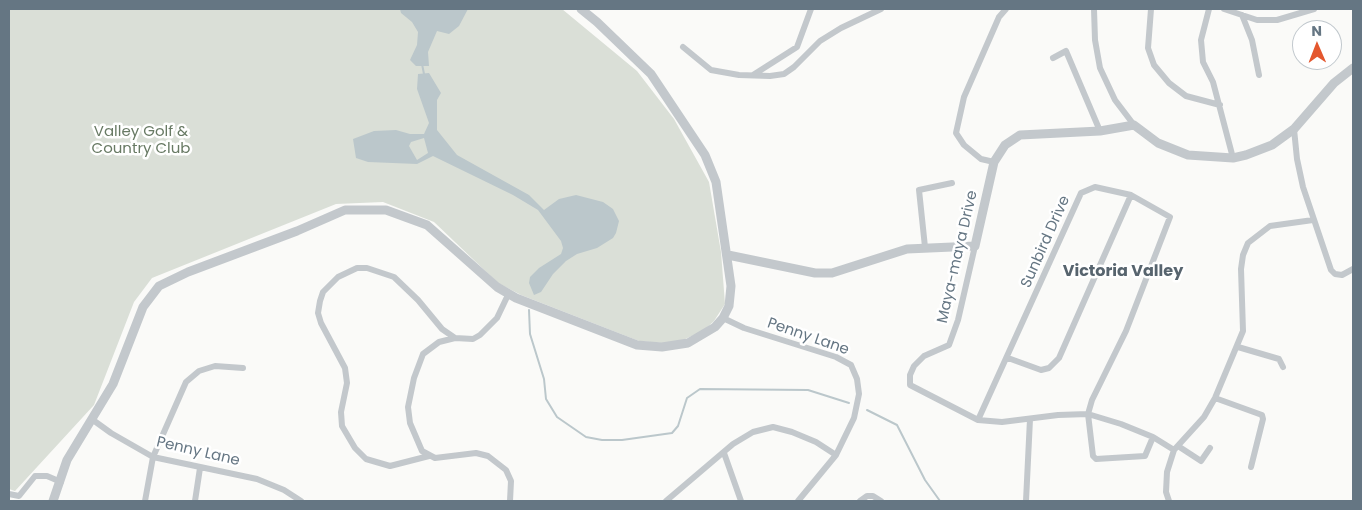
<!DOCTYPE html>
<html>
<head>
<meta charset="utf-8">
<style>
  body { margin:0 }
  #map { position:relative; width:1362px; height:510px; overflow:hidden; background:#fafaf8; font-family:Poppins,sans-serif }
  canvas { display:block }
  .frame { position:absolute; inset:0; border:10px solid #657683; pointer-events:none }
  .north { position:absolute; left:1292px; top:20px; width:50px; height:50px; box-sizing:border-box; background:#fff; border:1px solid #c1c8cd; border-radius:50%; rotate:359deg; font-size:14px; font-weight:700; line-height:20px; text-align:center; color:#657683 }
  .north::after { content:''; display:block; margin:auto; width:18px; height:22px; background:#e4572e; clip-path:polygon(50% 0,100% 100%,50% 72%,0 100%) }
</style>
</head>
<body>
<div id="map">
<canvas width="1362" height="510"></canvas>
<div class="frame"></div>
<div class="north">N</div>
</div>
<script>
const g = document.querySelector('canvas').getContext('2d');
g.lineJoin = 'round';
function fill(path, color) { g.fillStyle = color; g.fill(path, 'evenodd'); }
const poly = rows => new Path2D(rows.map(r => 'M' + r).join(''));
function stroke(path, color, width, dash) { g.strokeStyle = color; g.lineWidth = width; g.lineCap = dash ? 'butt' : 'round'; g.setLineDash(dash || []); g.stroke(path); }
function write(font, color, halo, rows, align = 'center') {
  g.font = font + ' Poppins,sans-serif'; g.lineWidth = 5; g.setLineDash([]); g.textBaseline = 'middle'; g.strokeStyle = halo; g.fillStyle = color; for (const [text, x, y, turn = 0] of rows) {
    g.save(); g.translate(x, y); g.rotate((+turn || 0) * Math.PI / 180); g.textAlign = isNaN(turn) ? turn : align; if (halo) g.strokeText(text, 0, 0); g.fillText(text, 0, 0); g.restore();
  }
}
fill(poly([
  [9,9,562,9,637,71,674,119,709,182,721,252,725,304,714,321,703,331,674,344,639,341,521,295,498,283,434,222,383,202,336,204,152,278,134,302,94,405,15,491,9,489]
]), '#dadfd7');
fill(poly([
  [400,9,468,9,459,26,449,34,437,31,428,52,429,66,416,66,410,60,417,45,418,32,412,22,401,13],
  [429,73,441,93,437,100,437,130,457,155,529,195,544,210,559,199,576,195,603,202,613,209,619,221,616,233,613,238,597,248,577,254,566,261,553,274,541,292,534,295,529,283,530,277,539,268,561,254,563,248,561,241,538,210,513,195,433,156,417,164,368,162,356,158,353,139,374,131,396,130,410,134,424,134,429,123,417,89,418,74],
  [424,138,428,153,417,160,409,146,411,142]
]), '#bbc7cb');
stroke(poly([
  [422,64,424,74],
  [529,310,530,334,544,379,546,399,557,417,586,437,602,440,622,440,672,433,678,426,687,398,700,389,808,390,849,403],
  [867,410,897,425,925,480,940,501]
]), '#bbc7cb', 2);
stroke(poly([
  [1094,9,1095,40,1100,68,1115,100,1134,125],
  [1151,9,1148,48,1154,65,1169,83,1186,96,1220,105],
  [1209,9,1201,40,1203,62,1213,82,1233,158],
  [1224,9,1257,20,1277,20,1314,9],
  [1242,15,1252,40,1259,75],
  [683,47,711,70,739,75,770,76,784,74,794,67,820,41,841,28,881,9],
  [1053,58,1066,51,1100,131],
  [753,75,797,47,811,9],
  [1294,129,1297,159,1303,187,1331,270,1335,274,1342,275,1353,269],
  [994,162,981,159,964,145,956,133,964,97,999,17,1006,9],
  [975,246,958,320,949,345,924,356,914,366,910,375,910,385,978,420,1002,422,1058,415,1088,414,1121,424,1153,437,1174,450],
  [925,247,919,190,952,183],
  [507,292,507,297,497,318,480,335,473,339,455,338,439,342,423,354,414,378,408,407,410,423,422,451,435,458,476,453,488,456,506,470,511,481,510,501],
  [723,318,744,328,836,357,851,365,857,379,859,394,854,418,836,455,798,501],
  [1238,347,1279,359,1283,367],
  [1008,358,1041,370,1049,368,1059,358,1131,195],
  [1215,398,1262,415,1263,419,1251,467],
  [93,420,111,433,153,457,257,479,284,490,301,501],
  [978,420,1081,193,1095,187,1131,195,1170,217,1126,331,1092,400,1088,414,1093,456,1096,459,1145,456,1153,437],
  [1178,446,1201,461,1210,448],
  [724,453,741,501],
  [429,456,390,466,366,459,355,448,342,426,341,412,347,383,345,368,321,323,318,313,320,301,323,292,338,277,357,268,367,268,394,277,418,300,442,329,455,338],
  [9,494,19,496,35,476,47,476,61,482],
  [145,501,153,457,186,382,199,371,215,366,243,368],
  [195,501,200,468],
  [666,501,733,444,753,432,773,427,792,432,816,442,836,455],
  [860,501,867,496,873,496,881,501],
  [1026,501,1030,419],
  [1169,501,1166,492,1167,472,1174,450,1204,417,1215,398,1243,331,1241,269,1243,255,1248,243,1270,226,1313,220]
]), '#c3c8cc', 6);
stroke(poly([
  [728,255,815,273,832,273,907,249,975,246,994,162,1005,145,1020,135,1100,131,1134,125,1158,143,1188,155,1233,158,1246,155,1272,145,1294,129,1334,83,1353,68],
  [53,501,67,460,113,384,143,307,159,286,188,272,297,231,345,210,386,210,427,225,497,287,516,298,637,345,662,347,688,343,715,327,723,318,729,306,731,286,716,182,705,155,651,74,597,22,581,9]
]), '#c3c8cc', 9);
write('15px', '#687a64', '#fff', [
  ["Valley Golf &",141,132],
  ["Country Club",141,149]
]);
write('15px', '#657683', '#fff', [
  ["Sunbird Drive",1046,242,-66],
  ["Maya-maya Drive",958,257,-77],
  ["Penny Lane",808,337,19],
  ["Penny Lane",198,452,13]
]);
write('bold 16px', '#57646e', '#fff', [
  ["Victoria Valley",1123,272]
]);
</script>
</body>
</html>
